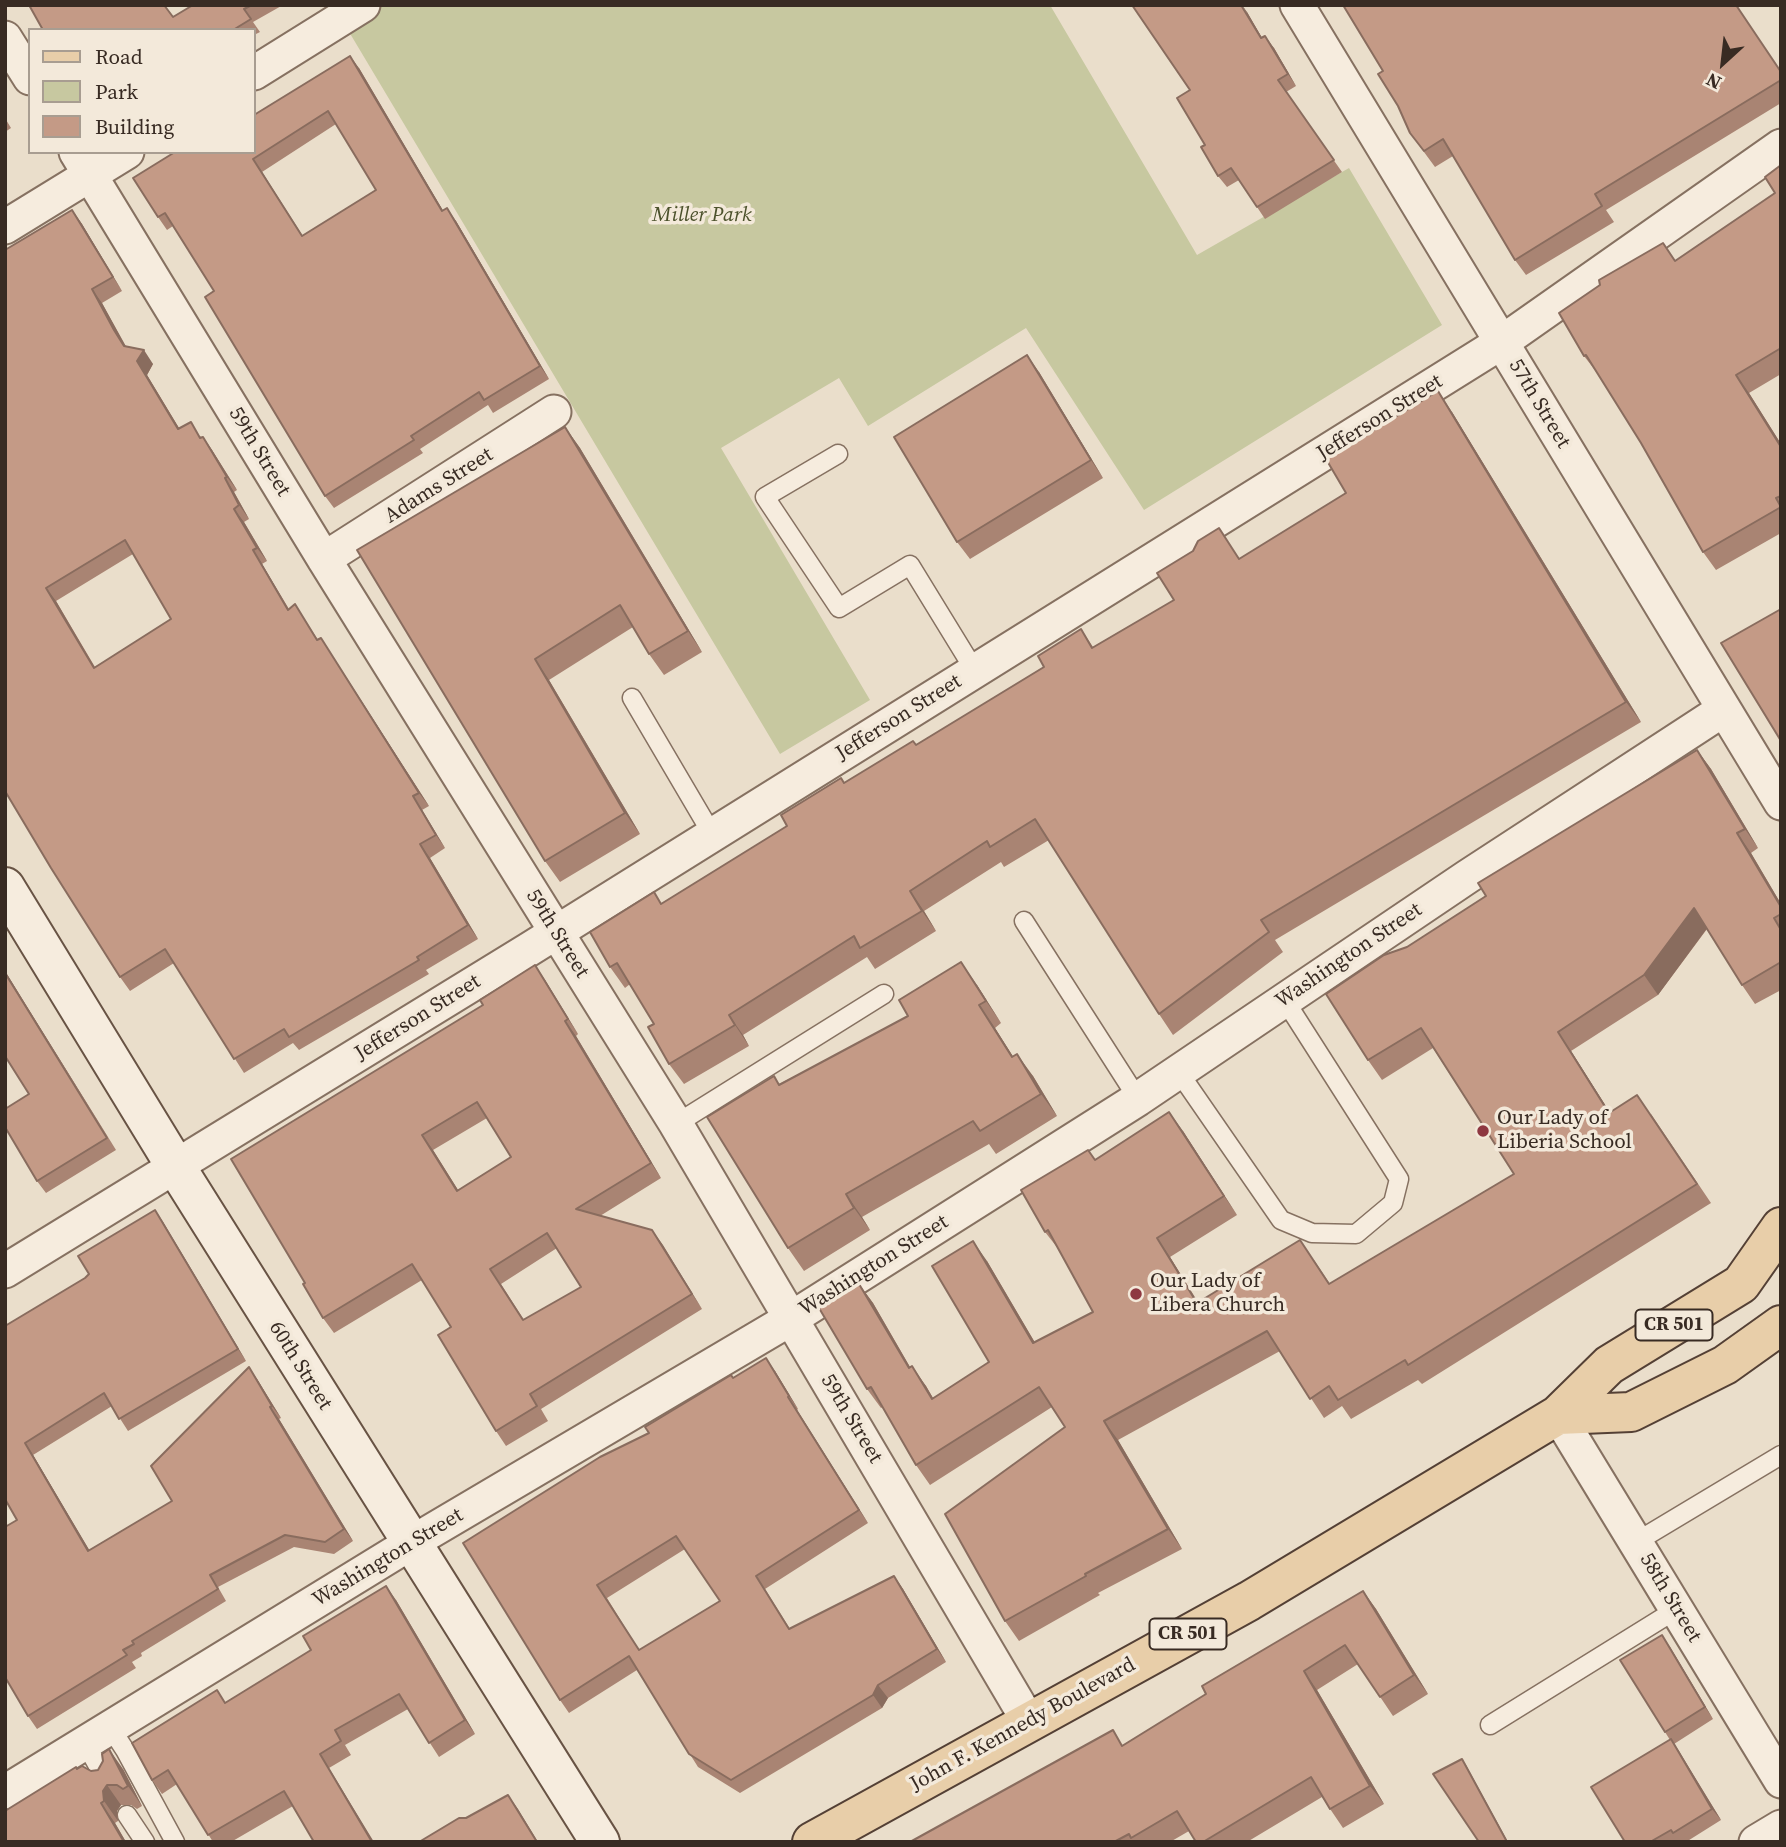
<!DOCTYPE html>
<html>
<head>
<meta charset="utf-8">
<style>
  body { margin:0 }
  #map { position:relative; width:1786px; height:1847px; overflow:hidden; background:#eadecb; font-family:"Source Serif 4",serif }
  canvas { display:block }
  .frame { position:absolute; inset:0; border:7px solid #382b23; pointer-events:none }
  .legend { position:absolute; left:28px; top:28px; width:228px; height:126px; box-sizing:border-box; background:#f3e9da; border:2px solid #a89d91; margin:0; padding:9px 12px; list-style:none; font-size:21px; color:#382b23 }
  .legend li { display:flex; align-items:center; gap:14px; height:35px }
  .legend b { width:35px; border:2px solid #a89d91 }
  .north { position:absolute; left:1688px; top:28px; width:70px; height:70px; -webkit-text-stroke:5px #f3e9da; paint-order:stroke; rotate:207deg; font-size:19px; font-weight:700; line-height:28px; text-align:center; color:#382b23 }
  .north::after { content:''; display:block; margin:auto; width:24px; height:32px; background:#382b23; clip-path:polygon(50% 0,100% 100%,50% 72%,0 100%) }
</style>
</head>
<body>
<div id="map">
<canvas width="1786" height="1847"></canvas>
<div class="frame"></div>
<ul class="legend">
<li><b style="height:9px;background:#e8cea9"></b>Road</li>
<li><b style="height:19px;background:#c7c8a0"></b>Park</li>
<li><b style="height:19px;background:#c49a86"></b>Building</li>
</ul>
<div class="north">N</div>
</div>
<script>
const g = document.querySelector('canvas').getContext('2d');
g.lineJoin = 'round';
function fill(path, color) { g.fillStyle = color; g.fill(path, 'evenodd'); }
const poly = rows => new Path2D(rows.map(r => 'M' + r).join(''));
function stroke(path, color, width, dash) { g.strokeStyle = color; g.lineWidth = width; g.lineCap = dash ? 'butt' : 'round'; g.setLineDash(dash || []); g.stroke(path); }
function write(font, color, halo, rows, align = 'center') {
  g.font = font + ' "Source Serif 4",serif'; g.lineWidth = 7; g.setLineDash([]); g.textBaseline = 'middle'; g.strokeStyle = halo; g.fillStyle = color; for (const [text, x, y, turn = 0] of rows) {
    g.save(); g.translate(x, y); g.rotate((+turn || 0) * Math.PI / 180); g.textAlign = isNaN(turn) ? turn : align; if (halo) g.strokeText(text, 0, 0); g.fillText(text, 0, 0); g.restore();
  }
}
fill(poly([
  [333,5,1050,5,1197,255,1349,168,1442,325,1144,510,1026,328,868,426,839,378,721,448,870,700,780,754]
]), '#c7c8a0');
const lane = poly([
  [838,454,765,497,839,608,910,565,975,671],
  [632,698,712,834],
  [1024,921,1138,1099],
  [1178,1071,1281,1220,1312,1233,1356,1234,1393,1203,1399,1179,1284,999],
  [676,1124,884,994],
  [1636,1542,1781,1455],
  [1490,1725,1677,1609],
  [110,1727,125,1750,175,1842],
  [85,1743,106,1780],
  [127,1815,145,1842]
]);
const street = poly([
  [1297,5,1781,803],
  [5,38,30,78],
  [254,73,363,5],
  [76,152,324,559,676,1124,1029,1722],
  [5,227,127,152],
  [324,559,554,412],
  [5,1271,528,950,1502,342,1781,146],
  [1558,1415,1781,1781],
  [5,1792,411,1543,792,1318,1138,1099,1467,877,1723,710],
  [1756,1842,1781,1827]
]);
const secondary = poly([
  [5,887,176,1167,600,1842]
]);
const primary = poly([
  [1558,1415,1631,1412,1725,1365,1781,1325],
  [812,1842,1249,1601,1558,1415,1609,1365,1741,1284,1781,1227]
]);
stroke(lane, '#867161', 21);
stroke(street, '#867161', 37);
stroke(secondary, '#685344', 42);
stroke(primary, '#544035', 42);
stroke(lane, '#f6ecde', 18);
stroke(street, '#f6ecde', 33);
stroke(secondary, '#f6ecde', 38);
stroke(primary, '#e8cea9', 38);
fill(poly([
  [193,5,283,5,253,22,260,32,254,35,254,30,43,30,173,17],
  [1247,12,1262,38,1274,48,1296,86,1286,92,1342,172,1265,219,1239,180,1227,187,1218,176,1205,145,1190,90],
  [359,68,443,211,456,221,549,379,493,413,488,405,420,449,423,453,334,508,325,496,214,291,173,226,167,230,158,217,254,152],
  [336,124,376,190,302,236,262,172],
  [1383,71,1781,71,1781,103,1606,210,1614,222,1526,275,1515,260,1453,156,1435,167,1410,133],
  [5,118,11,128,5,132],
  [1781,165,1781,374,1749,393,1781,444,1781,533,1716,570,1703,552,1641,443,1598,374,1584,356,1663,243,1675,261,1775,193],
  [72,210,82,224,122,291,102,303,124,344,125,346,153,364,147,375,179,428,202,437,203,437,212,450,237,490,234,492,249,519,244,522,267,561,262,564,289,609,295,604,318,640,321,638,429,806,422,810,445,848,430,858,478,939,426,970,429,974,299,1050,293,1043,244,1073,174,963,130,991,120,977,5,791],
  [133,554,171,619,95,667,56,601],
  [1039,372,1103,478,970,559,957,542],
  [1452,412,1641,722,1275,940,1283,952,1173,1035,1159,1014,1049,840,1004,867,1001,862,924,911,936,931,875,969,867,957,743,1035,749,1046,684,1084,669,1064,654,1024,630,984,625,988,610,967,662,903,787,826,844,783,916,745,1044,667,1081,629,1093,647,1174,600,1346,493],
  [565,427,580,448,702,652,664,675,649,654,633,627,549,680,640,834,560,882,545,861,357,550],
  [1697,750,1711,769,1758,848,1751,853,1781,904,1781,990,1755,1004,1742,985,1707,929,1658,995,1571,1051,1610,1113,1651,1114,1711,1203,1422,1384,1418,1380,1351,1419,1342,1406,1324,1418,1280,1351,1118,1440,1182,1549,1098,1593,1100,1595,1019,1641,1005,1621,1065,1427,1052,1407,930,1485,916,1465,883,1407,881,1408,867,1389,859,1284,873,1303,910,1367,926,1386,933,1398,989,1362,987,1261,1035,1343,1093,1312,1060,1251,1045,1232,1095,1159,1183,1131,1237,1215,1170,1257,1198,1302,1314,1260,1330,1284,1514,1174,1433,1048,1382,1080,1368,1060,1407,947,1486,896],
  [535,965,545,980,578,1034,576,1036,661,1178,600,1216,652,1230,702,1309,541,1409,548,1421,506,1446,496,1431,451,1327,422,1280,334,1333,323,1318,305,1283,483,1005],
  [487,1118,511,1157,458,1190,433,1150],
  [557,1248,581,1287,524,1320,501,1284],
  [5,971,116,1150,46,1193,37,1181,29,1094,5,1056],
  [977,985,1001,1023,995,1028,1013,1057,1033,1076,1057,1116,996,1154,989,1144,862,1217,870,1230,804,1271,788,1248,779,1084],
  [155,1210,163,1222,246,1361,128,1431,112,1406,33,1455,89,1550,172,1501,257,1379,281,1418,279,1419,353,1541,334,1554,294,1547,218,1587,226,1601,141,1653,142,1656,132,1662,136,1668,37,1729,28,1716,17,1520,5,1499,85,1278],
  [775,1371,798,1409,797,1410,868,1523,765,1589,790,1629,894,1576,903,1589,946,1662,888,1698,882,1708,740,1793,698,1767,637,1670,569,1713,560,1700,600,1457,649,1433,733,1378],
  [685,1549,720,1601,639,1650,607,1598],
  [1363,1591,1376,1609,1428,1694,1393,1716,1358,1664,1317,1690,1384,1804,1343,1828,1322,1797,1247,1842,1196,1842,1189,1831,1170,1842,910,1842,1123,1745,1206,1694],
  [396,1600,475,1734,439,1757,408,1709,345,1745,351,1755,329,1768,293,1806,231,1842,213,1842,177,1784,162,1794,152,1780,226,1702],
  [1670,1647,1713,1719,1674,1744,1721,1820,1686,1842,1625,1842,1670,1740,1665,1732],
  [77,1769,91,1771,123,1769,142,1806,137,1809,131,1805,121,1805,117,1811,118,1821,115,1823,126,1842,5,1842]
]), '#a98473');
fill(poly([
  [1242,5,1247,12,1269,50,1261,38],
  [1265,36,1274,48,1296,86,1288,74],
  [350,56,359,68,451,224,442,211],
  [253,159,262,172,311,249,302,236],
  [447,208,456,221,549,379,540,366],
  [72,210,82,224,122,291,113,277],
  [92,289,102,303,133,359,114,330],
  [144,350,153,364,147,375,188,443,178,429,137,361],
  [1027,355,1039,372,1103,478,1091,460],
  [1736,375,1749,393,1781,444,1781,447],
  [1438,391,1452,412,1641,722,1626,702],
  [565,427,580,448,702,652,688,631],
  [203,437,212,450,237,490,227,477],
  [225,478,234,492,249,519,239,505],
  [234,509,244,522,267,561,257,548],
  [253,550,262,564,297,624,288,610],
  [46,588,56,601,103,682,94,668],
  [321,638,429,806,419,793],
  [535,659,549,680,640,834,625,813],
  [1697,750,1711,769,1758,848,1745,829],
  [413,796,422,810,445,848,436,835],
  [1737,833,1751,853,1781,904,1781,907],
  [420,844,430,858,478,939,468,925],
  [910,891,924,911,936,931,922,911],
  [1694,908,1708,927,1658,995,1644,975],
  [961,962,977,985,1001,1023,986,1001],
  [535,965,545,980,578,1034,568,1019],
  [5,971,24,1002,116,1150,5,973],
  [979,1005,995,1028,1028,1080,1012,1057],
  [729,1015,743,1035,749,1046,735,1025],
  [565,1021,576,1036,661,1178,651,1163],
  [1558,1032,1571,1051,1623,1133,1609,1113],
  [1017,1054,1033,1076,1057,1116,1041,1094],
  [1169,1112,1183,1131,1237,1215,1224,1196],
  [422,1135,433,1150,468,1206,457,1191],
  [846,1194,862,1217,870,1230,854,1208],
  [155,1210,163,1222,246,1361,238,1349],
  [652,1230,663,1245,702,1309,692,1294],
  [1157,1238,1170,1257,1210,1323,1197,1303],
  [973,1241,987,1261,1047,1363,1033,1343],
  [859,1284,873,1303,922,1388,909,1368],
  [766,1358,775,1371,798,1409,789,1396],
  [912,1366,926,1386,945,1419,932,1399],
  [249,1367,257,1379,281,1418,272,1406],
  [788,1397,797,1410,868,1523,859,1510],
  [270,1407,279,1419,353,1541,344,1529],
  [1104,1421,1118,1440,1182,1549,1168,1529],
  [25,1443,33,1455,97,1563,88,1551],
  [894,1576,903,1589,946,1662,937,1649],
  [386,1586,396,1600,475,1734,465,1720],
  [1363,1591,1376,1609,1428,1694,1414,1675],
  [1662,1635,1670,1647,1713,1719,1705,1707],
  [1304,1671,1317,1690,1384,1804,1370,1786],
  [878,1685,888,1698,882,1708,873,1695],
  [1671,1739,1679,1751,1721,1820,1712,1809],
  [109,1749,123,1769,142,1806,128,1786],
  [320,1754,329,1768,374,1842,372,1842],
  [1462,1759,1466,1765,1508,1842,1507,1842],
  [107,1785,121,1805,117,1811,118,1821,104,1801,103,1791],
  [508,1795,518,1809,538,1842,537,1842],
  [101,1803,115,1823,126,1842,124,1842]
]), '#896c5e');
const building = poly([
  [29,5,164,5,173,17,193,5,252,5,244,9,251,19,233,30,43,30,29,5],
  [1132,5,1241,5,1261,38,1265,36,1288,74,1278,80,1334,160,1257,207,1231,168,1218,176,1201,147,1205,145,1177,98,1190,90,1132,5],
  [1343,5,1736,5,1781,72,1781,80,1595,194,1602,206,1515,260,1443,139,1424,151,1410,133,1398,106,1378,74,1383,71,1343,5],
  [350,56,442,211,447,208,540,366,484,400,479,392,411,436,414,440,325,496,205,297,214,291,165,213,158,217,133,178,175,152,254,152,254,115,350,56],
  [328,111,376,190,302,236,253,159,328,111],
  [1781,165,1781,348,1736,375,1781,447,1781,496,1776,498,1781,507,1703,552,1641,443,1586,355,1584,356,1559,313,1600,285,1599,280,1663,243,1675,261,1775,193,1765,177,1781,165],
  [72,210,113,277,92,289,114,330,124,346,144,350,137,361,178,429,191,422,200,438,203,437,227,477,225,478,239,505,234,509,257,548,253,550,288,610,295,604,317,640,321,638,419,793,413,796,436,835,420,844,468,925,417,957,419,960,289,1037,284,1029,234,1059,165,949,120,977,51,868,5,791,5,250,72,210],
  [125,540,171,619,94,668,46,588,125,540],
  [1027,355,1091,460,957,542,894,437,1027,355],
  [1438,391,1626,702,1261,920,1269,932,1159,1014,1035,819,990,847,987,841,910,891,922,911,860,948,854,936,729,1015,735,1025,669,1064,648,1027,654,1024,617,963,610,967,590,932,654,892,661,904,787,826,781,815,841,778,844,783,913,741,916,745,1044,667,1038,656,1081,629,1092,648,1174,600,1157,573,1193,551,1198,541,1219,528,1239,559,1346,493,1326,459,1438,391],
  [565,427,688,631,649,654,620,605,535,659,625,813,545,861,357,550,565,427],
  [1781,609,1781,741,1721,643,1781,609],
  [1697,750,1745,829,1737,833,1781,907,1781,914,1774,918,1781,930,1781,962,1742,985,1694,908,1644,975,1558,1032,1609,1113,1637,1095,1697,1184,1408,1365,1405,1360,1338,1400,1329,1386,1310,1399,1267,1331,1104,1421,1168,1529,1085,1574,1086,1576,1005,1621,945,1514,1065,1427,1039,1387,916,1465,871,1387,867,1389,819,1308,859,1284,909,1368,912,1366,932,1399,989,1362,932,1266,973,1241,1033,1343,1093,1312,1048,1230,1045,1232,1021,1190,1088,1150,1095,1160,1169,1112,1224,1196,1157,1238,1197,1303,1300,1240,1329,1284,1514,1174,1421,1028,1368,1060,1326,994,1384,955,1407,947,1486,896,1478,883,1697,750],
  [961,962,986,1001,979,1005,1012,1057,1017,1054,1041,1094,980,1131,973,1121,846,1194,854,1208,788,1248,707,1117,774,1076,779,1085,908,1016,899,1000,961,962],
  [535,965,568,1019,565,1021,651,1163,576,1209,652,1230,692,1294,530,1394,537,1406,496,1431,438,1335,451,1327,412,1264,323,1318,303,1284,305,1283,231,1159,483,1005,480,1000,535,965],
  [477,1102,511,1157,457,1191,422,1135,477,1102],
  [547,1233,581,1287,523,1320,490,1269,547,1233],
  [5,973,107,1138,37,1181,5,1127,5,1109,29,1094,5,1056,5,973],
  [155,1210,238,1349,119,1419,104,1393,25,1443,88,1551,172,1501,151,1466,249,1367,272,1406,270,1407,344,1529,325,1542,285,1535,210,1575,218,1589,132,1641,134,1644,123,1650,127,1655,28,1716,5,1677,5,1527,17,1520,5,1499,5,1326,85,1278,89,1274,78,1256,155,1210],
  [766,1358,789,1396,788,1397,859,1510,756,1576,789,1629,894,1576,937,1649,878,1685,873,1695,731,1780,689,1754,629,1656,560,1700,463,1543,600,1457,649,1433,645,1427,731,1375,733,1378,766,1358],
  [676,1536,720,1601,639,1650,597,1585,676,1536],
  [386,1586,465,1720,429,1743,399,1694,335,1730,341,1741,320,1754,372,1842,314,1842,284,1791,208,1835,168,1770,152,1780,132,1743,217,1690,225,1703,311,1650,303,1636,386,1586],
  [1363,1591,1414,1675,1380,1697,1345,1645,1304,1671,1370,1786,1330,1809,1311,1777,1203,1842,1196,1842,1177,1811,1131,1838,1129,1834,1114,1842,910,1842,1113,1730,1122,1746,1206,1694,1202,1686,1363,1591],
  [1662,1635,1705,1707,1665,1732,1620,1660,1662,1635],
  [1671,1739,1712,1809,1673,1833,1671,1830,1650,1842,1625,1842,1591,1787,1671,1739],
  [109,1749,128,1786,123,1789,117,1785,107,1785,103,1791,104,1801,101,1803,124,1842,5,1842,5,1811,76,1767,77,1769,82,1766,91,1771,98,1770,103,1761,102,1754,109,1749],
  [1462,1759,1506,1840,1504,1842,1479,1842,1433,1774,1462,1759],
  [508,1795,537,1842,419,1842,459,1818,466,1818,508,1795]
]);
fill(building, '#c49a86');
stroke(building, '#896c5e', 2);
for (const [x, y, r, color] of [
  [1483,1131,7,"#8e3841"],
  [1136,1294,7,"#8e3841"]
]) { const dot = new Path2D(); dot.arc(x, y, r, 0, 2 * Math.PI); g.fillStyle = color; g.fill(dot); stroke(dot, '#f3e9da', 2.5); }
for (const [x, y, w] of [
  [1674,1325,77],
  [1188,1634,77]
]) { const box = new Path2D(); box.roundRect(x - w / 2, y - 15.5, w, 31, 5); g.fillStyle = '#f3e9da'; g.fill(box); stroke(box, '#382b23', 2); }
write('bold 19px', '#382b23', null, [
  ["CR 501",1674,1325],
  ["CR 501",1188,1634]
]);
write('italic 21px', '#4c522c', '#f3e9da', [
  ["Miller Park",702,216]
]);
write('21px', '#382b23', '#f3e9da', [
  ["57th Street",1539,404,59],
  ["Jefferson Street",1380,418,-32],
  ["59th Street",259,452,59],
  ["Adams Street",439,486,-32],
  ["Jefferson Street",899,718,-32],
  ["59th Street",557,934,58],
  ["Washington Street",1349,956,-34],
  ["Jefferson Street",418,1018,-32],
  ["Washington Street",874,1266,-32],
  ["60th Street",300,1366,58],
  ["59th Street",851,1419,59],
  ["Washington Street",388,1558,-31],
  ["58th Street",1670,1598,59],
  ["John F. Kennedy Boulevard",1023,1725,-29]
]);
write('21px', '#382b23', '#f3e9da', [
  ["Our Lady of",1497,1119],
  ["Liberia School",1497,1143],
  ["Our Lady of",1150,1282],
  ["Libera Church",1150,1306]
], 'left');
</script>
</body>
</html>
